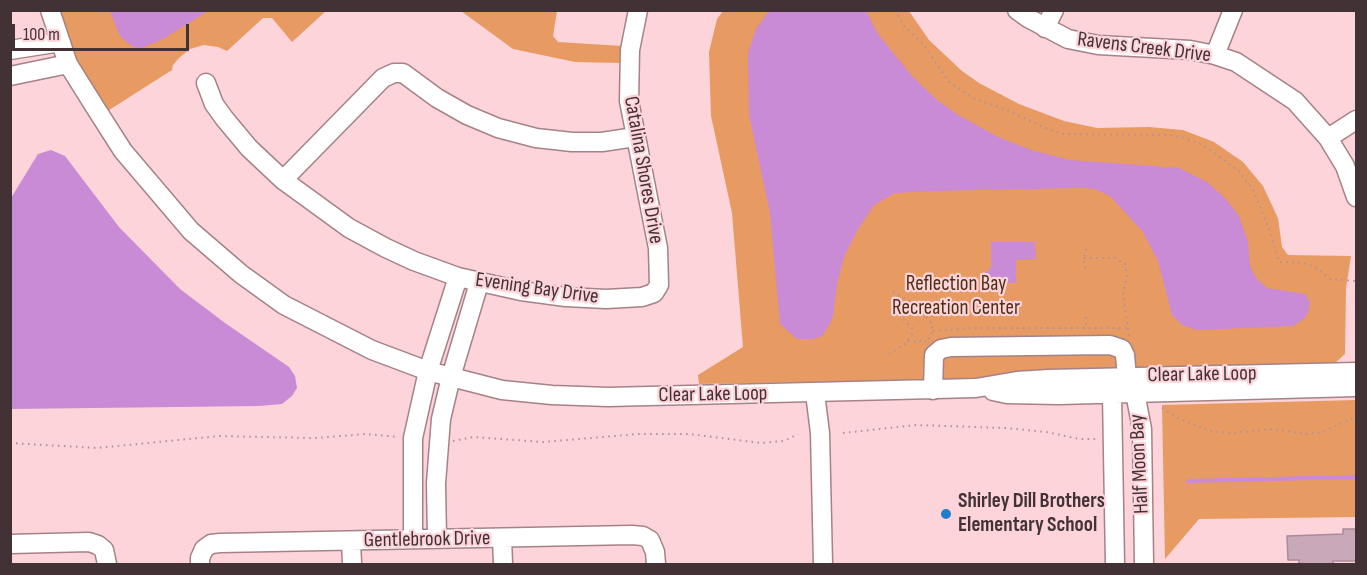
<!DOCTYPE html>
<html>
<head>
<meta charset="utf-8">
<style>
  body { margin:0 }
  #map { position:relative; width:1367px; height:575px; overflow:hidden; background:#fcd4da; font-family:"Sofia Sans Condensed",sans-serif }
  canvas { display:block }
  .frame { position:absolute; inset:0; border:12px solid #423235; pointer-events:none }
  .scale { position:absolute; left:12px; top:24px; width:177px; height:27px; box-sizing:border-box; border:3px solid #423235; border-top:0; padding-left:8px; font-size:18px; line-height:21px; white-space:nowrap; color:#423235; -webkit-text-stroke:4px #fcd4da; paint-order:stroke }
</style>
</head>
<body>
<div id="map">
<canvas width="1367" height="575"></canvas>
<div class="frame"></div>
<div class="scale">100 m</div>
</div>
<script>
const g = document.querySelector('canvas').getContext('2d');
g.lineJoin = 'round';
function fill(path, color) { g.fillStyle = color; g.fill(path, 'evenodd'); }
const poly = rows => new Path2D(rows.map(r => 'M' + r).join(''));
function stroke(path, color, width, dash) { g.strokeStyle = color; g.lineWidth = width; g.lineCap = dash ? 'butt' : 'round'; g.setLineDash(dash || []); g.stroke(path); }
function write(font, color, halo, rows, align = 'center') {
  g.font = font + ' "Sofia Sans Condensed",sans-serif'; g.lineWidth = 4.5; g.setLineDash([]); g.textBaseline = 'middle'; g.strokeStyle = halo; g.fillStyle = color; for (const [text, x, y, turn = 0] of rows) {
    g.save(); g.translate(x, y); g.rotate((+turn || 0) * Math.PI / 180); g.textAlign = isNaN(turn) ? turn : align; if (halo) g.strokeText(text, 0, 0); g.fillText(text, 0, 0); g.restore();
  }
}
fill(poly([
  [56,11,326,11,292,42,272,18,263,18,227,51,218,47,204,45,190,49,179,58,173,65,172,70,106,112,77,60],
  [461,11,557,11,553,36,558,42,622,46,621,63,575,62,513,49],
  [723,11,909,11,929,40,962,71,979,83,1019,104,1064,121,1097,128,1149,127,1183,130,1214,142,1243,162,1263,186,1278,218,1282,247,1288,255,1351,256,1346,288,1345,354,1335,363,979,379,699,384,698,375,743,347,732,213,711,116,709,52,717,19],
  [1356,400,1356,517,1199,519,1165,559,1162,405]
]), '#e89a63');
fill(poly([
  [110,11,208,11,163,39,139,49,130,45,120,36],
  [769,11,866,11,878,34,912,76,937,100,958,115,998,137,1031,150,1070,160,1179,168,1207,182,1225,198,1239,216,1248,242,1250,266,1256,278,1267,288,1305,294,1310,302,1309,310,1305,318,1293,326,1196,330,1182,325,1172,315,1158,261,1143,232,1110,196,1095,189,1079,188,932,191,895,193,874,205,857,231,844,257,837,284,833,316,829,325,822,336,812,339,797,339,780,324,770,213,749,115,748,53,756,29],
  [51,150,65,156,119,227,180,289,225,323,289,367,295,376,297,388,292,396,282,404,259,406,11,409,11,198,38,154],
  [991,242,1035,242,1036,259,1016,260,1016,283,985,283,985,272,988,271,991,267]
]), '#c98ad6');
stroke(poly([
  [1188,481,1356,477]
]), '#c98ad6', 4);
const building = poly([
  [1343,529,1356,529,1356,561,1333,561,1333,564,1299,564,1299,560,1288,560,1287,536,1343,534,1343,529]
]);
fill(building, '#c9a8ba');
stroke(building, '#a98a9b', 1.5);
const minor = poly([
  [50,10,68,64,93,104,123,151,191,231,241,274,284,305,372,350,428,371,502,390,552,395,608,397,976,388,1017,381,1049,379,1356,372],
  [1017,10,1028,18,1068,39,1098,45,1190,50,1215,55,1236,62,1295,101,1328,138,1345,166,1356,197],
  [1045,28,1054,10],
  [10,50,61,42],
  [1215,55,1233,10],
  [10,76,68,64],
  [206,83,214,104,224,118,249,148,283,180,349,228,386,248,414,261,458,277,521,291,566,297,606,299,642,297,654,293,659,285,658,248,629,101,630,50,638,10],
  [1328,138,1356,120],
  [283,180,383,78,394,73,403,73,437,98,467,115,498,128,536,138,572,142,602,142,635,137],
  [933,390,934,355,941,349,951,347,1110,345,1122,349,1125,355,1127,377,1135,393,1142,429,1144,564],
  [993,391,1007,394,1059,395,1356,387],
  [815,393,820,433,823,564],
  [502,538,503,564],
  [413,539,413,438,428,371,458,277],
  [437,539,436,483,441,419,451,377,479,283],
  [351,541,352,564],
  [10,544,89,542,98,545,104,550,107,564],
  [200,564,200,558,204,549,211,544,220,543,632,535,643,536,650,540,655,552,656,564],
  [1115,564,1112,394,1120,385]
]);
stroke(minor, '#a58287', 21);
stroke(poly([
  [895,10,904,26,923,44,949,82,975,99,1007,110,1050,130,1064,134,1166,135,1182,137,1203,145,1239,171,1253,190,1270,231,1279,262,1304,263,1317,268,1330,279,1356,281],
  [1086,249,1084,260,1086,272],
  [1084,258,1115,258,1125,264,1127,276,1123,294,1129,337],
  [893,292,914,304,929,318,933,331,928,340],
  [1086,317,1086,328],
  [933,331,975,328,1127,328],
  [908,341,918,342,922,340,927,342],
  [889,354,905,344,912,334,912,328,901,317,914,304],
  [1162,408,1182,420,1210,431,1231,433,1273,429,1306,434,1323,432,1356,417],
  [843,433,916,425,1005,428,1046,432,1080,439,1099,439],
  [453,441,473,437,543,442,638,434,689,434,761,443,784,441,798,434],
  [10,443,97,448,219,436,315,438,366,434,399,437]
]), '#af9196', 2, [1.5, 4.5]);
stroke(minor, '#fff', 18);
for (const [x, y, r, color] of [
  [946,514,6,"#217cc9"]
]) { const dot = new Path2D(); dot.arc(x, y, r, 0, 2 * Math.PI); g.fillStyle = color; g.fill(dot); stroke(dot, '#fcd4da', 2); }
write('21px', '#423235', '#fcd4da', [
  ["Ravens Creek Drive",1144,48,7],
  ["Catalina Shores Drive",643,170,80],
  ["Evening Bay Drive",537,289,8],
  ["Clear Lake Loop",1202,375,-1],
  ["Clear Lake Loop",713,395,-1],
  ["Half Moon Bay",1140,464,-93],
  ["Gentlebrook Drive",427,540,-1]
]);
write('21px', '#4f2d13', '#fcd4da', [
  ["Reflection Bay",956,285],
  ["Recreation Center",956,309]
]);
write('bold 21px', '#423235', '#fcd4da', [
  ["Shirley Dill Brothers",958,502],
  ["Elementary School",958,526]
], 'left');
</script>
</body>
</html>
